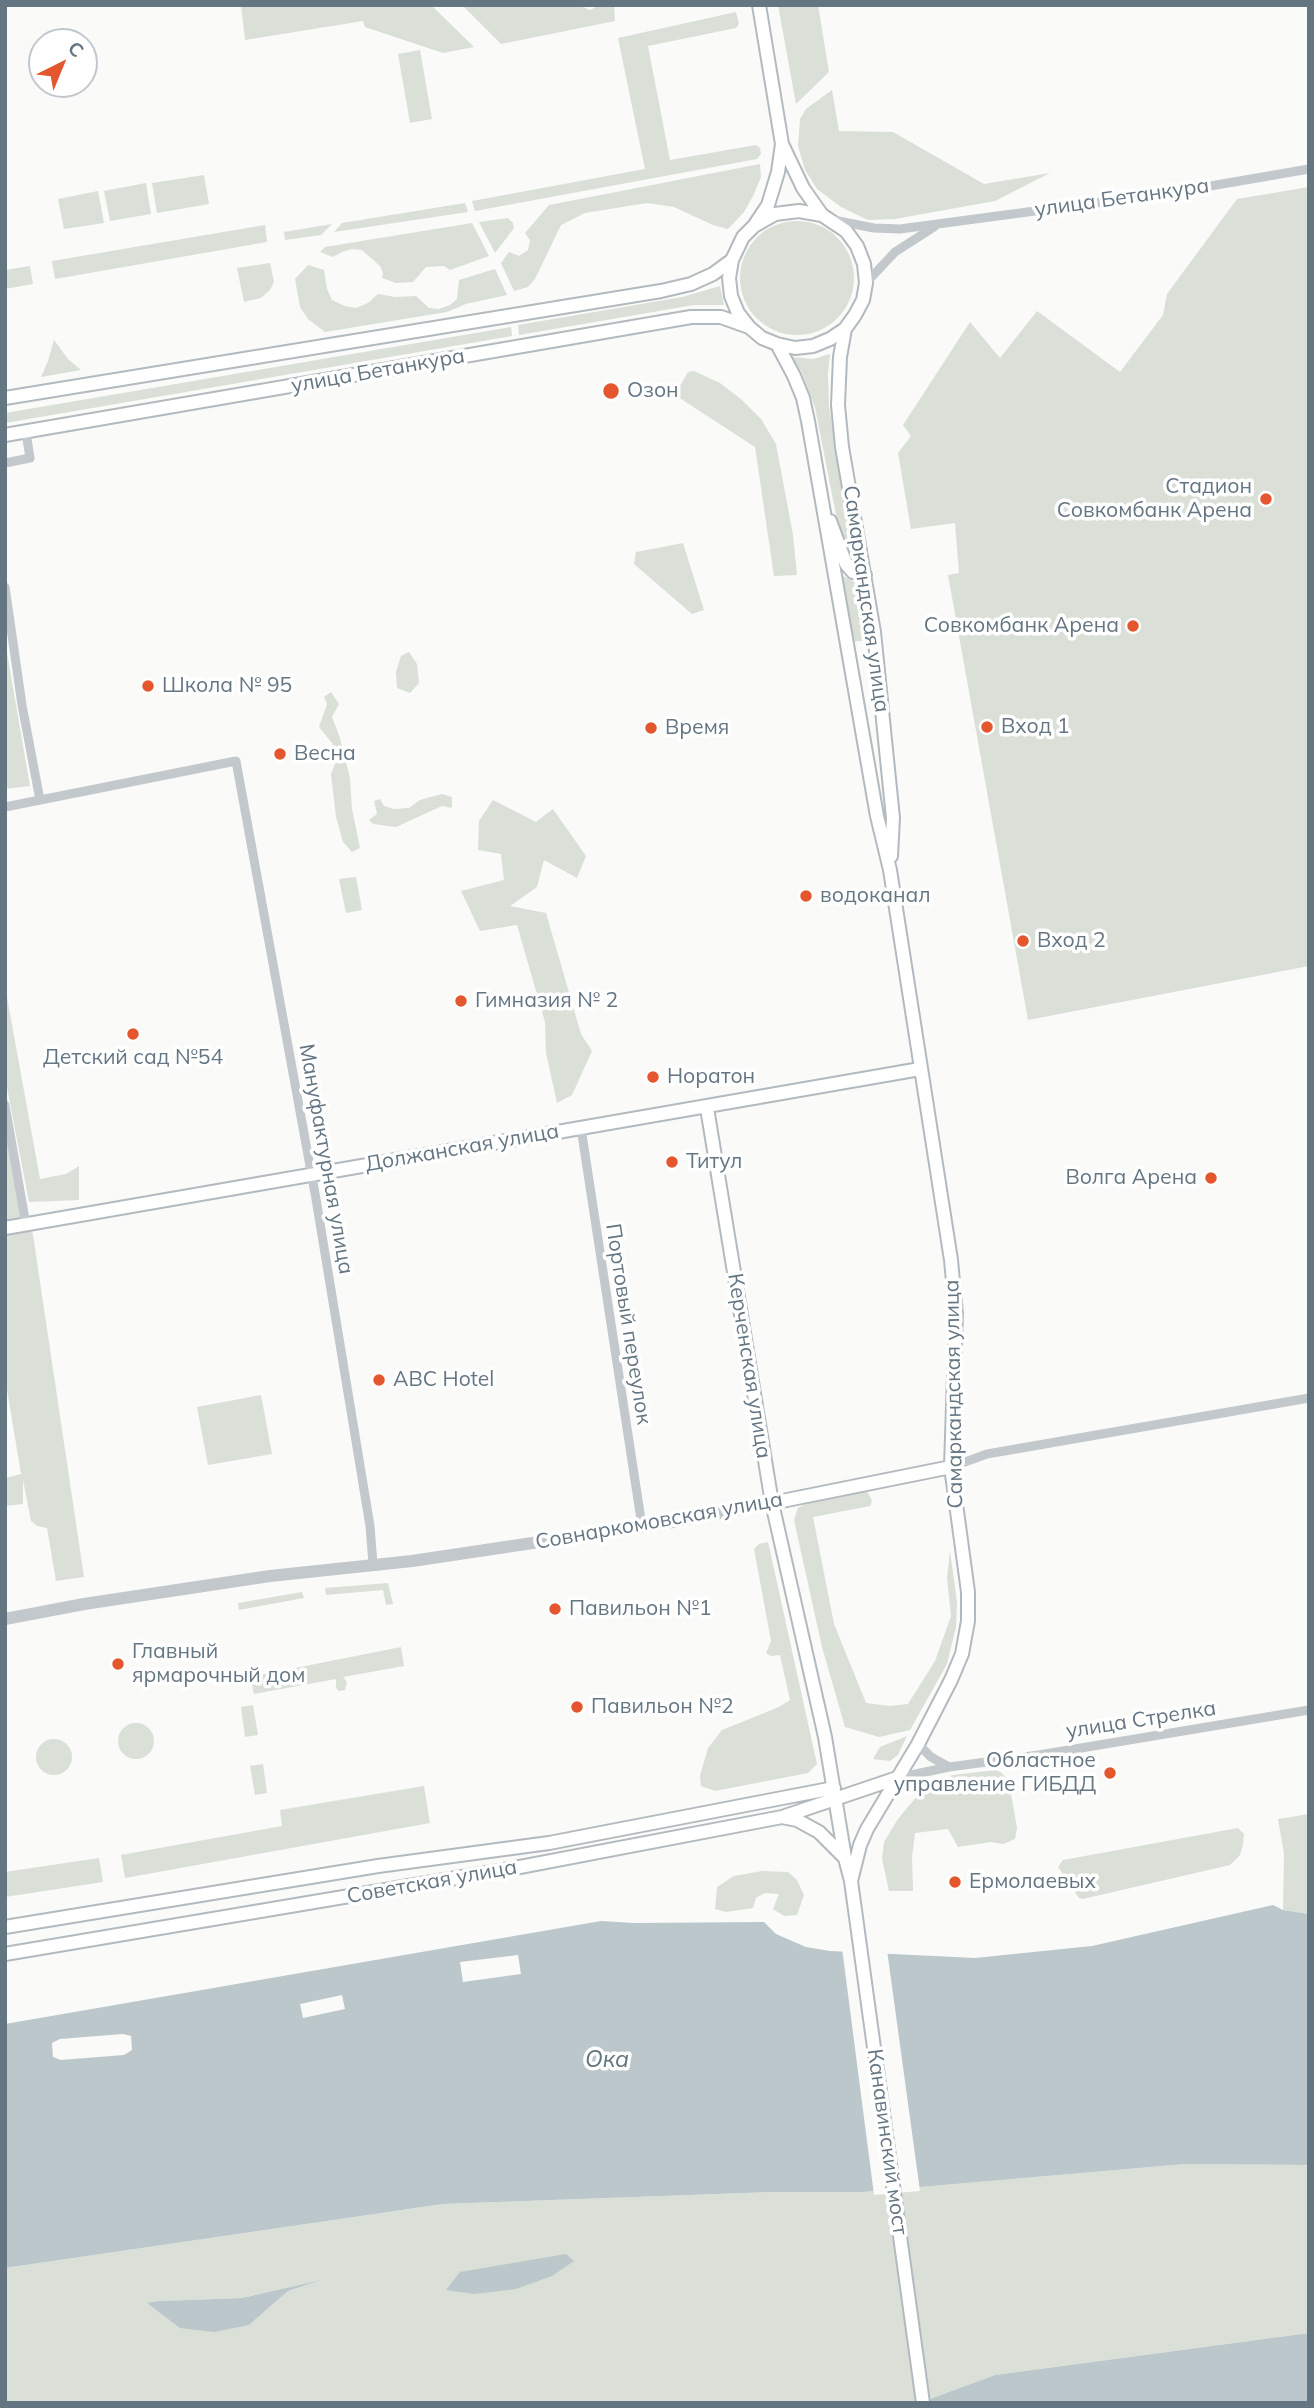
<!DOCTYPE html>
<html>
<head>
<meta charset="utf-8">
<style>
  body { margin:0 }
  #map { position:relative; width:1314px; height:2408px; overflow:hidden; background:#fafaf8; font-family:Mulish,sans-serif }
  canvas { display:block }
  .frame { position:absolute; inset:0; border:7px solid #657683; pointer-events:none }
  .north { position:absolute; left:28px; top:28px; width:70px; height:70px; box-sizing:border-box; background:#fff; border:2px solid #c1c8cd; border-radius:50%; rotate:43deg; font-size:19px; font-weight:700; line-height:28px; text-align:center; color:#657683 }
  .north::after { content:''; display:block; margin:auto; width:24px; height:32px; background:#e4572e; clip-path:polygon(50% 0,100% 100%,50% 72%,0 100%) }
</style>
</head>
<body>
<div id="map">
<canvas width="1314" height="2408"></canvas>
<div class="frame"></div>
<div class="north">С</div>
</div>
<script>
const g = document.querySelector('canvas').getContext('2d');
g.lineJoin = 'round';
function fill(path, color) { g.fillStyle = color; g.fill(path, 'evenodd'); }
const poly = rows => new Path2D(rows.map(r => 'M' + r).join(''));
function stroke(path, color, width, dash) { g.strokeStyle = color; g.lineWidth = width; g.lineCap = dash ? 'butt' : 'round'; g.setLineDash(dash || []); g.stroke(path); }
function write(font, color, halo, rows, align = 'center') {
  g.font = font + ' Mulish,sans-serif'; g.lineWidth = 7; g.setLineDash([]); g.textBaseline = 'middle'; g.strokeStyle = halo; g.fillStyle = color; for (const [text, x, y, turn = 0] of rows) {
    g.save(); g.translate(x, y); g.rotate((+turn || 0) * Math.PI / 180); g.textAlign = isNaN(turn) ? turn : align; if (halo) g.strokeText(text, 0, 0); g.fillText(text, 0, 0); g.restore();
  }
}
fill(poly([
  [241,5,431,5,474,47,443,53,365,27,363,21,245,40],
  [462,5,579,5,590,10,600,5,614,5,615,21,501,44],
  [778,5,818,5,829,72,796,104],
  [736,12,739,24,736,28,648,46,670,160,756,145,760,148,761,154,757,159,475,211,472,201,645,169,618,38],
  [420,50,432,119,410,123,398,54],
  [832,90,839,131,893,132,984,184,1050,173,995,201,895,219,868,220,841,207,817,189,805,170,798,146,800,119,806,109],
  [760,164,761,177,753,196,744,212,728,229,713,225,674,207,647,203,585,213,561,225,535,279,528,287,514,291,501,263,509,252,519,256,528,250,530,240,525,233,549,205],
  [204,175,209,204,157,213,152,183],
  [146,183,151,214,110,221,104,191],
  [1309,187,1309,966,1028,1020,948,575,959,573,955,523,911,529,898,453,911,436,903,425,970,322,1000,358,1037,311,1120,372,1163,315,1167,294,1237,199],
  [98,191,104,223,64,229,58,199],
  [465,203,468,212,334,232,342,223],
  [508,218,513,223,514,228,495,253,479,222],
  '740 278a57 57 0 1 1 114 0a57 57 0 1 1-114 0Z',
  [472,223,489,256,450,270,444,266,426,267,413,282,396,283,382,278,383,273,380,266,362,250,352,249,342,252,333,257,320,252,325,247],
  [332,224,321,235,285,240,284,232],
  [265,225,267,242,55,279,52,261],
  [270,263,274,282,270,290,261,298,244,302,237,268],
  [308,265,324,270,327,289,332,300,345,306,356,308,368,303,378,294,395,297,416,296,429,308,439,309,450,305,457,299,459,280,495,269,507,295,466,304,447,312,325,332,308,319,300,307,295,279],
  [30,266,33,284,5,289,5,270],
  [720,286,724,305,694,305,519,335,518,325,682,297],
  [511,327,512,336,5,423,5,413],
  [54,340,68,359,81,370,41,377,48,361],
  [830,354,828,374,829,406,853,554,848,553,841,541,815,407,801,371,792,357,813,359],
  [694,371,720,383,742,400,761,419,776,444,793,535,797,575,774,576,755,447,675,395,688,372],
  [683,543,704,610,692,614,634,564,636,552],
  [841,575,859,584,867,640,852,642],
  [6,647,30,786,5,789,5,683,7,683,5,672],
  [409,652,417,664,419,683,410,693,397,688,396,672,401,656],
  [331,692,339,704,332,717,340,738,350,778,352,809,360,848,352,852,343,842,336,817,331,774,337,759,332,743,319,727,327,704,324,697],
  [442,794,452,797,452,808,442,806,396,827,373,824,369,820,377,814,374,801,380,799,384,806,394,809,409,808,420,800],
  [493,800,536,822,553,809,586,856,577,878,544,860,537,887,510,906,546,913,581,1034,592,1051,572,1095,557,1103,546,1053,545,1022,517,925,480,931,461,891,504,880,501,854,478,850,479,821],
  [356,877,362,910,346,913,339,879],
  [5,986,40,1179,66,1174,79,1166,79,1200,29,1202,5,1077],
  [5,1086,25,1204,33,1235,84,1577,56,1581,47,1528,37,1526,31,1521,23,1480,23,1504,5,1506,5,1478,21,1474,5,1377],
  [261,1395,272,1454,208,1465,197,1407],
  [867,1491,872,1501,870,1506,813,1517,834,1624,866,1703,889,1706,908,1704,935,1661,951,1616,947,1578,950,1551,957,1602,956,1627,947,1664,910,1730,879,1737,845,1727,822,1647,794,1520,798,1508,811,1501],
  [768,1542,817,1764,808,1773,715,1791,701,1786,700,1776,708,1748,722,1730,779,1707,790,1700,780,1655,771,1656,766,1653,771,1641,754,1549,759,1544],
  [388,1583,393,1604,386,1605,383,1590,326,1595,325,1588],
  [302,1592,304,1598,239,1610,238,1603],
  [401,1647,404,1666,343,1677,347,1682,345,1690,339,1691,336,1688,336,1679,254,1694,250,1677],
  [253,1705,258,1735,245,1737,241,1707],
  '118 1741a18 18 0 1 1 36 0a18 18 0 1 1-36 0Z',
  [907,1736,898,1755,890,1761,873,1759,880,1747],
  '36 1757a18 18 0 1 1 36 0a18 18 0 1 1-36 0Z',
  [263,1764,267,1793,255,1795,250,1766],
  [996,1770,1002,1773,1009,1782,1017,1828,1015,1839,1003,1844,991,1842,958,1847,948,1829,915,1833,912,1857,913,1891,889,1891,882,1859,884,1842,898,1819,922,1790,933,1782,953,1775],
  [424,1786,430,1823,125,1878,121,1855,282,1826,280,1810],
  [1309,1814,1309,1914,1283,1910,1284,1854,1278,1819],
  [1238,1828,1244,1834,1243,1844,1240,1855,1230,1865,1083,1899,1079,1898,1058,1867,1063,1860],
  [99,1858,103,1882,5,1897,5,1872],
  [762,1871,788,1872,797,1880,804,1895,797,1915,784,1916,773,1909,779,1894,765,1893,756,1898,753,1908,726,1912,715,1909,717,1887,734,1876],
  [1185,2164,1309,2165,1309,2333,995,2375,919,2403,5,2403,5,2268,443,2204,772,2192,863,2192],
  [317,2281,288,2291,249,2325,160,2301,242,2298]
]), '#dadfd7');
fill(poly([
  [1273,1905,1283,1910,1309,1914,1309,2165,1185,2164,863,2192,772,2192,443,2204,5,2268,5,2024,601,1921,634,1923,764,1922,776,1934,806,1947,830,1951,975,1958,1092,1946],
  [566,2254,574,2261,552,2276,516,2289,474,2294,446,2290,460,2272],
  [321,2280,288,2291,249,2325,214,2332,180,2328,147,2303,160,2301,242,2298],
  [1309,2333,1309,2403,919,2403,995,2375]
]), '#bbc7cb');
fill(poly([
  [842,1948,887,1950,920,2191,874,2195],
  [518,1955,521,1974,463,1982,460,1962],
  [342,1995,345,2009,303,2018,300,2004],
  [123,2034,131,2036,132,2050,124,2055,61,2060,53,2057,52,2043,60,2039]
]), '#fafaf8');
const secondary = poly([
  [759,5,782,144,803,188,822,215],
  [754,226,775,214,799,211,822,215,846,231,857,246,864,264,866,283,863,300,855,315,845,329,830,339,813,346,795,348,777,344,762,338,749,327,738,313,731,296,729,278,732,260,743,237,754,226,768,205,778,172,782,144],
  [845,329,840,357,838,405,842,447,874,632,893,818,891,856],
  [777,344,794,376,803,398,808,421,877,816,890,870,951,1260,956,1314,951,1467,968,1592,968,1621,962,1654,951,1680,918,1744,867,1829,860,1845,851,1881],
  [5,398,661,291,691,284,713,274,732,260],
  [5,435,691,317,721,317,749,327],
  [830,521,846,564,853,572,865,575],
  [707,1108,772,1503,825,1737,845,1858,851,1881,923,2403],
  [5,1228,920,1069],
  [772,1503,951,1467],
  [782,1817,897,1778],
  [5,1927,378,1866,549,1843,834,1788],
  [5,1954,504,1870,782,1817,797,1820,819,1832,844,1857]
]);
stroke(secondary, '#b3babf', 16);
stroke(poly([
  [833,220,874,228,900,229,1170,193,1309,169],
  [866,283,895,252,934,227],
  [5,463,30,458,26,432],
  [5,587,22,705,40,800],
  [5,807,236,761,316,1199,370,1526,373,1564],
  [5,1105,26,1225],
  [581,1128,642,1526],
  [951,1467,987,1454,1309,1398],
  [918,1744,931,1757,949,1767],
  [897,1778,949,1767,1039,1755,1309,1710]
]), '#c3c8cc', 9);
stroke(poly([
  [5,1619,84,1604,270,1576,412,1561,673,1522,772,1503]
]), '#c3c8cc', 12);
stroke(secondary, '#fff', 12);
for (const [x, y, r, color] of [
  [611,391,9,"#e4572e"],
  [1266,499,7,"#e4572e"],
  [1133,626,7,"#e4572e"],
  [148,686,7,"#e4572e"],
  [987,727,7,"#e4572e"],
  [651,728,7,"#e4572e"],
  [280,754,7,"#e4572e"],
  [806,896,7,"#e4572e"],
  [1023,941,7,"#e4572e"],
  [461,1001,7,"#e4572e"],
  [133,1034,7,"#e4572e"],
  [653,1077,7,"#e4572e"],
  [672,1162,7,"#e4572e"],
  [1211,1178,7,"#e4572e"],
  [379,1380,7,"#e4572e"],
  [555,1609,7,"#e4572e"],
  [118,1664,7,"#e4572e"],
  [577,1707,7,"#e4572e"],
  [1110,1773,7,"#e4572e"],
  [955,1882,7,"#e4572e"]
]) { const dot = new Path2D(); dot.arc(x, y, r, 0, 2 * Math.PI); g.fillStyle = color; g.fill(dot); stroke(dot, '#fff', 2.5); }
write('21px', '#657683', '#fff', [
  ["улица Бетанкура",1122,198,-8],
  ["улица Бетанкура",378,371,-10],
  ["Самаркандская улица",866,599,82],
  ["Должанская улица",462,1148,-10],
  ["Мануфактурная улица",326,1159,80],
  ["Портовый переулок",628,1324,81],
  ["Керченская улица",749,1366,81],
  ["Самаркандская улица",954,1394,-91],
  ["Совнаркомовская улица",659,1521,-10],
  ["улица Стрелка",1141,1720,-9],
  ["Советская улица",432,1882,-10],
  ["Канавинский мост",887,2142,82]
]);
write('21px', '#657683', '#fff', [
  ["Озон",627,391],
  ["Стадион",1252,487,"right"],
  ["Совкомбанк Арена",1252,511,"right"],
  ["Совкомбанк Арена",1119,626,"right"],
  ["Школа № 95",162,686],
  ["Вход 1",1001,727],
  ["Время",665,728],
  ["Весна",294,754],
  ["водоканал",820,896],
  ["Вход 2",1037,941],
  ["Гимназия № 2",475,1001],
  ["Детский сад №54",133,1058,"center"],
  ["Норатон",667,1077],
  ["Титул",686,1162],
  ["Волга Арена",1197,1178,"right"],
  ["ABC Hotel",393,1380],
  ["Павильон №1",569,1609],
  ["Главный",132,1652],
  ["ярмарочный дом",132,1676],
  ["Павильон №2",591,1707],
  ["Областное",1096,1761,"right"],
  ["управление ГИБДД",1096,1785,"right"],
  ["Ермолаевых",969,1882]
], 'left');
write('italic 23px', '#60757c', '#fff', [
  ["Ока",607,2060]
]);
</script>
</body>
</html>
